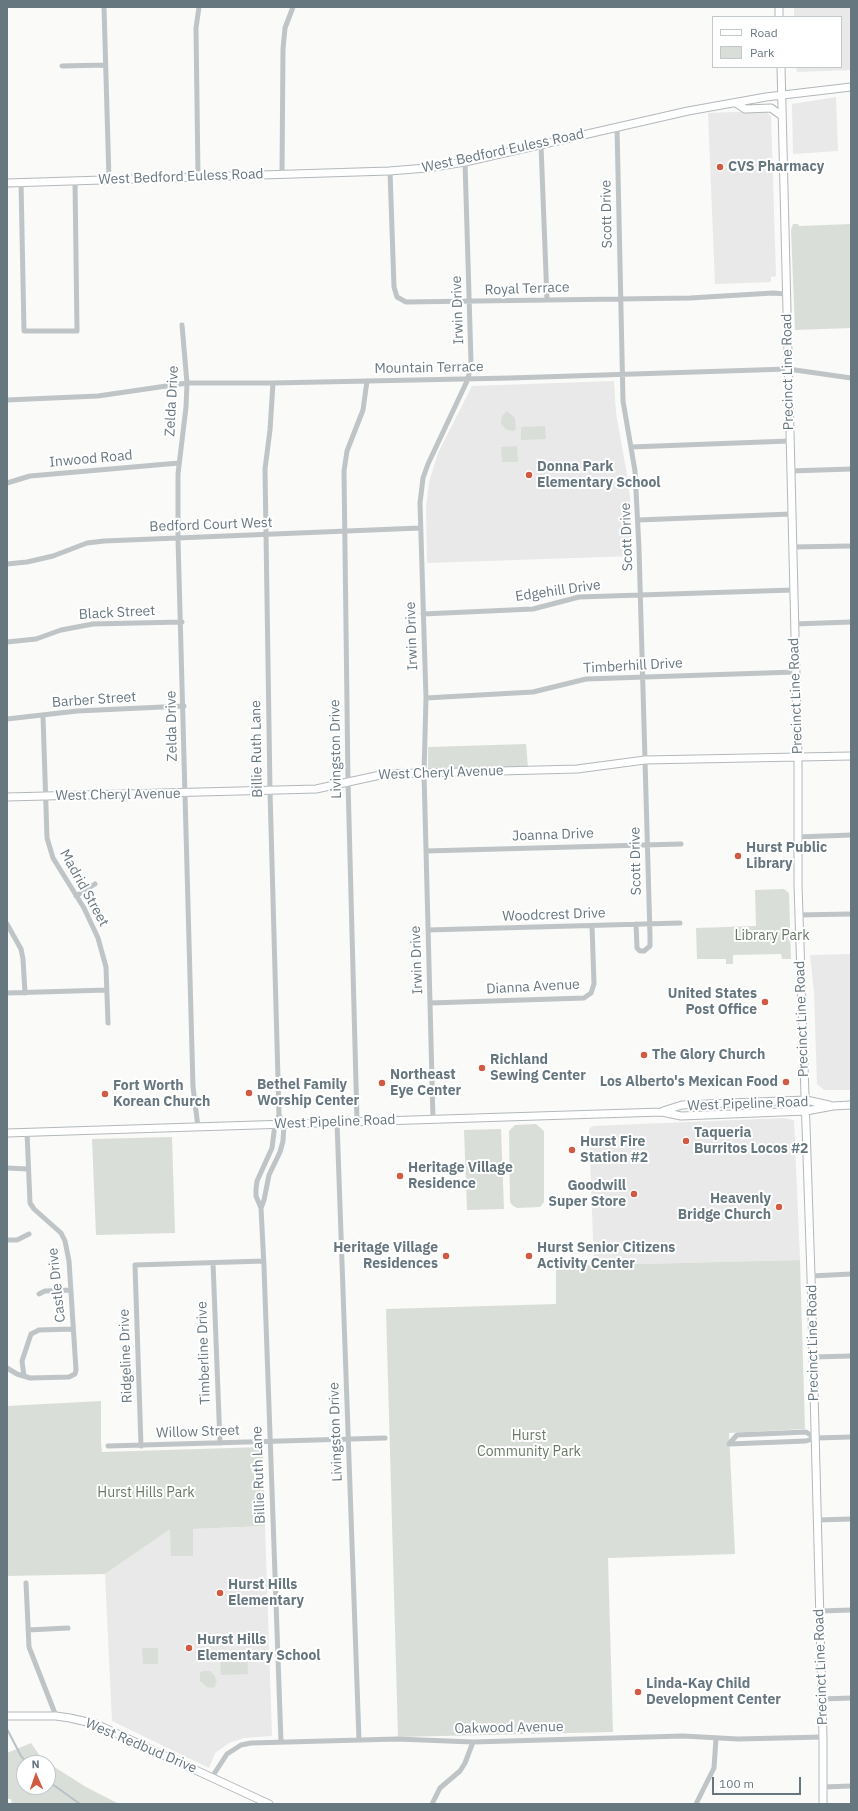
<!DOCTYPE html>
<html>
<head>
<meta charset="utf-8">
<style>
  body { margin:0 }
  #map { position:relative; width:858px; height:1811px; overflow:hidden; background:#fafaf8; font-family:"IBM Plex Sans",sans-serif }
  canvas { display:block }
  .frame { position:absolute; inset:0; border:8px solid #67777f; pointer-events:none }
  .legend { position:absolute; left:712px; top:16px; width:130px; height:52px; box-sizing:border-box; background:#fff; border:1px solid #c2c9cc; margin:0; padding:5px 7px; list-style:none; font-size:12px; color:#67777f }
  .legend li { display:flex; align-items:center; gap:8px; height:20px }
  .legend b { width:20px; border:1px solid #c2c9cc }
  .north { position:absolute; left:16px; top:1755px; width:40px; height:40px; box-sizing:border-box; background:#fff; border:1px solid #c2c9cc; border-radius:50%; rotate:358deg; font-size:11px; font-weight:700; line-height:16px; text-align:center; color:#67777f }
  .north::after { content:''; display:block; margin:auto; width:14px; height:18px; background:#d05b42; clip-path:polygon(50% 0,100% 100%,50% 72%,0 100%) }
  .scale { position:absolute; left:712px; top:1777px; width:89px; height:18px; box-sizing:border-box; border:2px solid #67777f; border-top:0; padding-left:5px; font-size:12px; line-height:14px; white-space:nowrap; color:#67777f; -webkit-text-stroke:3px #fff; paint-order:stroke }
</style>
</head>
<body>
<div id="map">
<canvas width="858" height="1811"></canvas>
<div class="frame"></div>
<ul class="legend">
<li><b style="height:5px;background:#fff"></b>Road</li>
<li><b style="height:11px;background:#daded8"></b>Park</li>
</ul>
<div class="north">N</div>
<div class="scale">100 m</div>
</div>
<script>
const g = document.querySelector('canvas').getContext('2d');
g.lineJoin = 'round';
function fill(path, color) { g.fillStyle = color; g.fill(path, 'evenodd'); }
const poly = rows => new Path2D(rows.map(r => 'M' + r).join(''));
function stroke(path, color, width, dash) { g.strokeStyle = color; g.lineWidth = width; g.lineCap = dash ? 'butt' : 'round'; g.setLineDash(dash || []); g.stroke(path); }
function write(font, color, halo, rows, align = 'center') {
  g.font = font + ' "IBM Plex Sans",sans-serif'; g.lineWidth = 4; g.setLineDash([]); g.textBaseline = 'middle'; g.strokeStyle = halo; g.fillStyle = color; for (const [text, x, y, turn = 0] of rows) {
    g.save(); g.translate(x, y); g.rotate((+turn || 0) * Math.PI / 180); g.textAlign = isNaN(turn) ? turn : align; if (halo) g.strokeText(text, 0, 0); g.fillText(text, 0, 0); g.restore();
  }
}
fill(poly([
  [794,7,851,7,851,70,797,72,796,67,841,67,841,17,794,17],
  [836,97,838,151,793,154,792,104],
  [764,111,771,116,776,276,771,277,771,282,715,284,708,113],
  [614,381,616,413,626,469,630,498,633,556,427,563,426,508,429,482,438,453,472,386],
  [851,954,851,1090,824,1090,817,1084,814,992,810,955],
  [783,1118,794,1120,800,1260,594,1265,589,1129,593,1126],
  [265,1526,272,1736,244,1738,229,1743,215,1753,209,1768,112,1721,105,1574,169,1530]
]), '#e8e9e8');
fill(poly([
  [793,224,798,224,799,226,851,224,851,328,795,330,791,230],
  [507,411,515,418,516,429,513,431,507,430,501,424,502,416],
  [545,426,546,439,521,440,521,427],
  [517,446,518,462,502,462,501,447],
  [526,744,528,767,428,768,428,747],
  [784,889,789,893,791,959,782,959,781,954,733,955,733,964,726,964,726,959,697,959,696,928,756,926,755,890],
  [536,1124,544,1131,544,1202,540,1207,517,1208,512,1205,510,1202,509,1131,515,1125],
  [501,1129,504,1209,467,1210,464,1130],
  [172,1137,175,1233,96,1235,92,1139],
  [800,1260,805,1429,729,1433,735,1554,608,1558,613,1732,398,1737,386,1309,556,1304,556,1266],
  [101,1401,101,1443,102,1452,263,1447,265,1526,193,1529,193,1556,171,1556,170,1530,169,1530,105,1574,7,1576,7,1406],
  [142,1648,158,1648,158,1664,143,1664],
  [247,1656,248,1674,221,1675,220,1657],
  [203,1671,210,1671,214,1675,217,1682,215,1683,216,1685,213,1688,207,1687,200,1681,200,1673],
  [31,1743,40,1756,48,1763,24,1763,24,1787,48,1787,48,1763,86,1787,119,1804,12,1804,11,1799,7,1799,7,1753]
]), '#daded8');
stroke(poly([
  [7,1729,21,1756,27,1763],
  [48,1781,80,1804]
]), '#b8c2c6', 2);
const secondary = poly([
  [779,7,779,17],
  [781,67,798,757,798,885,811,1276,823,1737,823,1804],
  [736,103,745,109,771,108,782,116],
  [7,183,389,171,427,168,465,162,688,111,766,97,851,87],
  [7,797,316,789,385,774,577,769,645,760,851,756],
  [663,1111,682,1105,806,1100,829,1105],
  [7,1133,662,1112,681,1116,806,1111,833,1106,851,1105],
  [7,1716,56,1716,70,1718,96,1724,269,1804]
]);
stroke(secondary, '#b2b8bc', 9);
stroke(poly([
  [104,7,109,180],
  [62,66,105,65],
  [617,127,623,401,635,471,639,549,650,936,650,946,644,951,640,951,637,948,636,924],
  [541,145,547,300],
  [390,171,394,287,397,297,406,302,690,298,773,293,786,294],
  [282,174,283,49,285,28,293,7],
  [198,177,196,28,199,7],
  [21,182,24,331,77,331,75,181],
  [182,325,187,383,186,407,178,474,178,539,193,1087,198,1127],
  [273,383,270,430,265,469,270,791,279,1115,275,1124,272,1148,257,1181,256,1189,256,1196,261,1208,264,1267,281,1742],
  [7,400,98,396,187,383,273,383,510,378,788,369,851,378],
  [631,447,789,441],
  [790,471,851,469],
  [7,483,30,476,179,463],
  [638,520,791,514],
  [792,547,851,546],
  [7,564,27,562,53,556,87,543,104,541,420,528],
  [423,614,533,609,579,597,793,590],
  [794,624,851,622],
  [7,642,36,639,61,630,93,624,182,622],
  [426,698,533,692,586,679,795,672],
  [43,716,47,838,53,858,84,908,98,938,106,967,108,1023],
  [7,719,77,711,184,706],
  [797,837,851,835],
  [426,851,681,844],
  [76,896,95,884],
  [798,915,851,914],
  [7,924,21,949,23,959,25,993],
  [428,930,680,923],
  [7,993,107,990],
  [430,1003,584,998,591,993,594,984,592,926],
  [433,1119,424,773,426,698,420,503,423,478,428,464,468,379,471,362,465,162],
  [357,1121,348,782,344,471,347,451,363,410,367,381],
  [337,1122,359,1740],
  [7,1168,28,1169],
  [261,1208,264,1200,269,1175,280,1152,283,1141,284,1124,279,1115],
  [7,1240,17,1240,29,1234],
  [213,1263,220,1443],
  [811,1276,851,1274],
  [39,1294,45,1291,71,1290],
  [813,1357,851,1356],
  [7,1368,17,1374,30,1378,69,1377,75,1374,76,1370,69,1261,65,1241,61,1233,34,1209,30,1203,27,1132],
  [24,1376,22,1361,31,1334,39,1330,73,1329],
  [729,1444,806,1441,815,1438,851,1437],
  [729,1444,737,1435,806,1432,815,1438],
  [108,1446,385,1438],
  [141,1446,135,1265,264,1261],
  [817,1520,851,1519],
  [26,1583,29,1647,56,1716],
  [820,1611,851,1610],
  [28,1630,68,1628],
  [822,1699,851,1698],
  [212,1777,227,1754,241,1745,251,1743,397,1739,473,1742,683,1736,738,1739,823,1737],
  [823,1787,851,1786],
  [432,1804,440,1788,460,1771,465,1763,473,1742],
  [696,1804,714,1768,716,1738]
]), '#bfc4c7', 5);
stroke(secondary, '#fff', 7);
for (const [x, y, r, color] of [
  [720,167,4,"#d05b42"],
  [529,475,4,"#d05b42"],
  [738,856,4,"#d05b42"],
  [765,1002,4,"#d05b42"],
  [644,1055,4,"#d05b42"],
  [482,1068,4,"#d05b42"],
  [786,1082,4,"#d05b42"],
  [382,1083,4,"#d05b42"],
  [249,1093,4,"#d05b42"],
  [105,1094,4,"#d05b42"],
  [686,1141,4,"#d05b42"],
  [572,1150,4,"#d05b42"],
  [400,1176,4,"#d05b42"],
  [634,1194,4,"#d05b42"],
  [779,1207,4,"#d05b42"],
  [446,1256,4,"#d05b42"],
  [529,1256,4,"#d05b42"],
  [220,1593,4,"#d05b42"],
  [189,1648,4,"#d05b42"],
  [638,1692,4,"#d05b42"]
]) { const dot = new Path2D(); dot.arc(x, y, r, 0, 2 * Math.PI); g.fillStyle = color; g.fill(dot); stroke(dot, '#fff', 1.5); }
write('14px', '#67777f', '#fff', [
  ["West Bedford Euless Road",503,151,-12],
  ["West Bedford Euless Road",181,177,-2],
  ["Scott Drive",607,214,-91],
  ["Royal Terrace",527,289,-2],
  ["Irwin Drive",458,310,-92],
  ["Mountain Terrace",429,368,-1],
  ["Precinct Line Road",788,372,-91],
  ["Zelda Drive",172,401,-87],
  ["Inwood Road",91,459,-5],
  ["Bedford Court West",211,525,-2],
  ["Scott Drive",627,537,-92],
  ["Edgehill Drive",558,591,-8],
  ["Black Street",117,613,-3],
  ["Irwin Drive",412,636,-92],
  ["Timberhill Drive",633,666,-3],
  ["Precinct Line Road",796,696,-92],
  ["Barber Street",94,700,-4],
  ["Zelda Drive",172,726,-91],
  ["Billie Ruth Lane",257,749,-91],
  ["Livingston Drive",336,749,-91],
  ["West Cheryl Avenue",441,773,-2],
  ["West Cheryl Avenue",118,795,-1],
  ["Joanna Drive",553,835,-2],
  ["Scott Drive",636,861,-91],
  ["Madrid Street",84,888,61],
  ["Woodcrest Drive",554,915,-2],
  ["Irwin Drive",417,960,-92],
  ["Dianna Avenue",533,987,-3],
  ["Precinct Line Road",802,1019,-92],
  ["West Pipeline Road",748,1104,-2],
  ["West Pipeline Road",335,1122,-2],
  ["Castle Drive",57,1285,-96],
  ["Precinct Line Road",813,1343,-91],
  ["Timberline Drive",204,1353,-92],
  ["Ridgeline Drive",126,1356,-92],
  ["Willow Street",198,1432,-2],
  ["Livingston Drive",336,1432,-92],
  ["Billie Ruth Lane",259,1475,-92],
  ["Precinct Line Road",821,1667,-92],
  ["Oakwood Avenue",509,1728,-1],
  ["West Redbud Drive",141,1746,23]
]);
write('bold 14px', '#67777f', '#fff', [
  ["CVS Pharmacy",728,167],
  ["Donna Park",537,467],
  ["Elementary School",537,483],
  ["Hurst Public",746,848],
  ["Library",746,864],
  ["United States",757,994,"right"],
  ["Post Office",757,1010,"right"],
  ["The Glory Church",652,1055],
  ["Richland",490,1060],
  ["Sewing Center",490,1076],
  ["Northeast",390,1075],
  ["Eye Center",390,1091],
  ["Los Alberto's Mexican Food",778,1082,"right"],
  ["Bethel Family",257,1085],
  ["Worship Center",257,1101],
  ["Fort Worth",113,1086],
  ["Korean Church",113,1102],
  ["Taqueria",694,1133],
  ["Burritos Locos #2",694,1149],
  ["Hurst Fire",580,1142],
  ["Station #2",580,1158],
  ["Heritage Village",408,1168],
  ["Residence",408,1184],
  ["Goodwill",626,1186,"right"],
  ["Super Store",626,1202,"right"],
  ["Heavenly",771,1199,"right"],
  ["Bridge Church",771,1215,"right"],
  ["Heritage Village",438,1248,"right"],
  ["Residences",438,1264,"right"],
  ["Hurst Senior Citizens",537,1248],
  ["Activity Center",537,1264],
  ["Hurst Hills",228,1585],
  ["Elementary",228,1601],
  ["Hurst Hills",197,1640],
  ["Elementary School",197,1656],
  ["Linda-Kay Child",646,1684],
  ["Development Center",646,1700]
], 'left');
write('14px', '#6a7866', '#fff', [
  ["Library Park",772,936],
  ["Hurst",529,1436],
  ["Community Park",529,1452],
  ["Hurst Hills Park",146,1493]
]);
</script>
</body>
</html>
